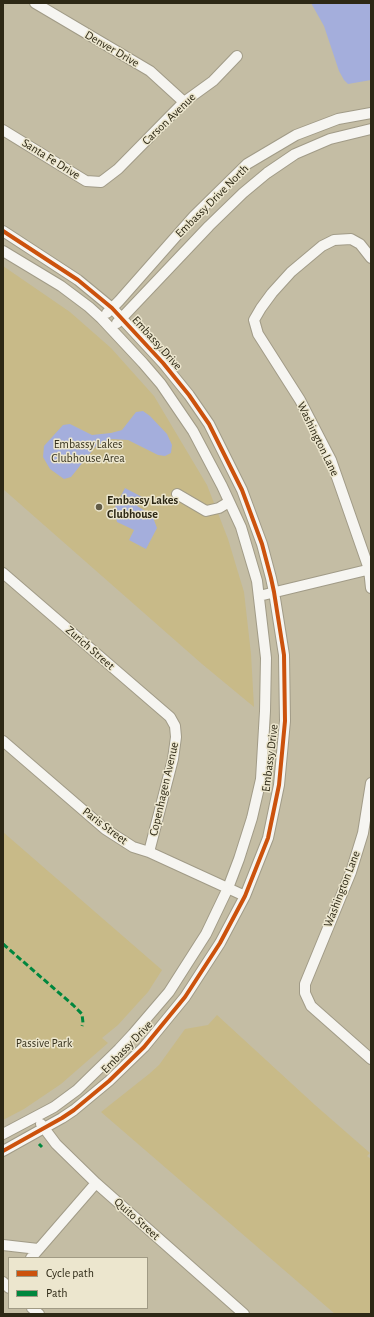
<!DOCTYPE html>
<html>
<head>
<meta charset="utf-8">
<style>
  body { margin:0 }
  #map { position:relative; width:374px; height:1317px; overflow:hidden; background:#c4bda4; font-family:"Alegreya Sans",sans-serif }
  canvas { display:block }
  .frame { position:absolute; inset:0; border:4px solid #2d2815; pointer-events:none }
  .legend { position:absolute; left:8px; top:1257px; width:140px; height:52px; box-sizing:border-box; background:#ece6ce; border:1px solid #a09a84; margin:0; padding:5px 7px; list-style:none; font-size:12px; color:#2d2815 }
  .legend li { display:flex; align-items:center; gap:8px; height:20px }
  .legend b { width:20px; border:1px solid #a09a84 }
</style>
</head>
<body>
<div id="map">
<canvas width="374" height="1317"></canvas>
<div class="frame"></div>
<ul class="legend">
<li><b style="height:5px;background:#cc520d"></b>Cycle path</li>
<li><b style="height:5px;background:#00873e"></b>Path</li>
</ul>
</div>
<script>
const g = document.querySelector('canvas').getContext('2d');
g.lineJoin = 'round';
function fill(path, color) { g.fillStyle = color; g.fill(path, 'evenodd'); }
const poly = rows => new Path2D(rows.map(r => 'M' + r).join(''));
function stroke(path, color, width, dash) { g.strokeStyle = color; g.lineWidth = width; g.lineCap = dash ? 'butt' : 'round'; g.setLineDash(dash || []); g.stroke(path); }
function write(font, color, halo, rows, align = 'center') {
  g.font = font + ' "Alegreya Sans",sans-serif'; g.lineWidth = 3; g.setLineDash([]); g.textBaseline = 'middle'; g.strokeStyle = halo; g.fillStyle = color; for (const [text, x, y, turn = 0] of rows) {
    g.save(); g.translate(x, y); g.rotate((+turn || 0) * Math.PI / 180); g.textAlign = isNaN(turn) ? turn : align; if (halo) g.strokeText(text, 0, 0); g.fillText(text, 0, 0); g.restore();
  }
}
fill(poly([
  [3,266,70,312,111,348,154,396,207,485,228,539,244,592,251,654,254,707,202,664,3,489],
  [3,832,162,970,148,992,137,1004,118,1025,102,1038,108,1043,61,1084,24,1109,3,1120],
  [217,1015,315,1105,370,1153,367,1156,371,1159,371,1314,335,1314,101,1112,149,1074,159,1065,185,1029,208,1025]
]), '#c8ba88');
fill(poly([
  [311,3,371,3,371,80,348,84,344,80,339,71,324,26],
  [143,411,150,416,167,434,172,445,171,453,165,456,158,455,128,440,112,439,96,446,71,477,64,479,50,469,43,457,44,446,63,425,70,424,92,435,111,433,122,430,136,412],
  [125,488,142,497,137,506,152,515,157,528,146,549,129,540,134,530,117,522,114,509]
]), '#a4aedc');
const street = poly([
  [35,3,150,71,184,102],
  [3,130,86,181,101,182,118,169,184,102,213,81,237,56],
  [3,231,78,280,112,308,163,363,189,395,209,424,242,490,262,544,271,578,274,592,284,655,285,721,279,785,268,838,245,896,220,943,185,997,144,1047,109,1081,74,1110,62,1118,3,1151],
  [3,251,61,286,89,307,101,318,143,363,161,384,193,431,222,486,241,527,257,581,266,658,265,711,261,779,252,818,239,859,228,888,206,934,169,992,133,1034,119,1049,77,1090,54,1107,3,1134],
  [371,258,360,244,351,239,334,240,322,246,291,272,272,293,261,308,254,320,258,334,300,400,331,460,369,569,371,588],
  [107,313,119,301,194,216,247,164,296,135,338,119,371,113],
  [117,323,209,226,243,193,267,173,295,154,330,139,371,129],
  [177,494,206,511,219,508,229,502],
  [3,573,170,717,175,726,176,737,173,759,149,852],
  [259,596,371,569],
  [3,741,105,829,133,847,149,852,245,896],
  [371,783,363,833,351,872,305,984,305,993,311,1006,371,1059],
  [41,1124,56,1144,96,1183,244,1314],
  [3,1245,38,1249],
  [31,1258,96,1183],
  [3,1282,9,1288],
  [32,1308,39,1314]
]);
stroke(street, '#a19b87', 12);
stroke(street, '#f6f5f1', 10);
stroke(poly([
  [3,944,73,1005,82,1014,83,1023,82,1026],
  [39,1144,42,1147]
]), '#00873e', 3, [6, 3]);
stroke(poly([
  [3,231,78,280,112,308,163,363,189,395,209,424,242,490,262,544,271,578,274,592,284,655,285,721,279,785,268,838,245,896,220,943,185,997,144,1047,109,1081,74,1110,62,1118,3,1151]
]), '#cc520d', 4);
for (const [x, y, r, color] of [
  [99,507,4,"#625c47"]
]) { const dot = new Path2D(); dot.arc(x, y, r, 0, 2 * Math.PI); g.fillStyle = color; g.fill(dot); stroke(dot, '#ece6ce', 1.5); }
write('12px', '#2d2815', '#ece6ce', [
  ["Denver Drive",112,49,30],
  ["Carson Avenue",169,119,-44],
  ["Santa Fe Drive",51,159,32],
  ["Embassy Drive North",212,201,-45],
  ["Embassy Drive",157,343,48],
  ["Washington Lane",318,439,64],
  ["Zurich Street",90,648,41],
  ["Embassy Drive",270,758,-83],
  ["Copenhagen Avenue",164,789,-77],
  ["Paris Street",105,826,37],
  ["Washington Lane",342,889,-69],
  ["Embassy Drive",127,1047,-46],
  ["Quito Street",137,1219,42]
]);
write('12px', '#38331e', '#ece6ce', [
  ["Embassy Lakes",88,444],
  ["Clubhouse Area",88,458],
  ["Passive Park",44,1043]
]);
write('bold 12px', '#2d2815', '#ece6ce', [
  ["Embassy Lakes",107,500],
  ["Clubhouse",107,514]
], 'left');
</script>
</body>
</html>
